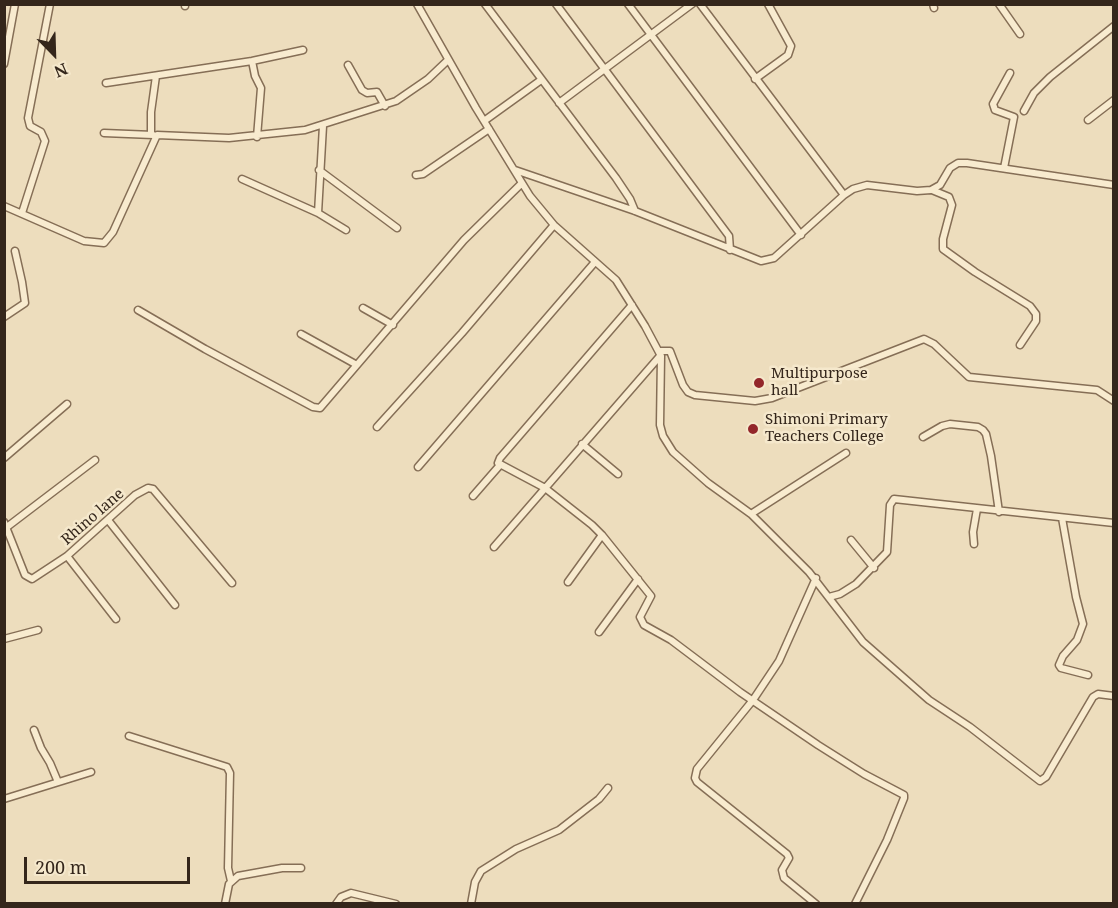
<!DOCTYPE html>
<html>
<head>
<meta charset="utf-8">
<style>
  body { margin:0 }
  #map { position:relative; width:1118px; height:908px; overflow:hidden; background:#edddbd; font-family:"Noto Serif",serif }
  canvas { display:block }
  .frame { position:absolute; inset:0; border:6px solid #34261b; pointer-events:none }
  .north { position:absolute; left:24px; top:24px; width:60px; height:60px; -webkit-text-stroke:4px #f5e8cc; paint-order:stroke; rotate:157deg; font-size:16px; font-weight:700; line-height:24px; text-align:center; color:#34261b }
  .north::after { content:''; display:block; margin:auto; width:21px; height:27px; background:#34261b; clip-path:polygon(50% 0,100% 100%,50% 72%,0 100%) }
  .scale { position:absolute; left:24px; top:857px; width:166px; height:27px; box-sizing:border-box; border:3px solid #34261b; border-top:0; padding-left:8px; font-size:18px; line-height:21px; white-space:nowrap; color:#34261b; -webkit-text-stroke:4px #f5e8cc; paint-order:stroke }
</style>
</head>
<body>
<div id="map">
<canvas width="1118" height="908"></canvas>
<div class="frame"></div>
<div class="north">N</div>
<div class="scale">200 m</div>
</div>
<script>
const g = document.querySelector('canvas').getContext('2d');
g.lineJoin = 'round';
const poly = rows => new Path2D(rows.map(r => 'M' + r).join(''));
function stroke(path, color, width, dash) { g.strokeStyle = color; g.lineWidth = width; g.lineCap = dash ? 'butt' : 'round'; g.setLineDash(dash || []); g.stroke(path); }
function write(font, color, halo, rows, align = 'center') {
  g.font = font + ' "Noto Serif",serif'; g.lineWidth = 5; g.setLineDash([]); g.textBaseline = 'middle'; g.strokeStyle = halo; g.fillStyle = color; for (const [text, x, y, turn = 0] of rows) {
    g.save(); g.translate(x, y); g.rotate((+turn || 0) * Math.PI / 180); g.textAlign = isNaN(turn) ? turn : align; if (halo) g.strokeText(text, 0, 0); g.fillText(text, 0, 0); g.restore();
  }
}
const minor = poly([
  [417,4,476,108,530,196,554,225,616,280,645,326,661,356,660,425,663,436,673,452,708,483,751,514,809,572,863,642,929,700,970,727,1040,781,1046,777,1093,697,1098,694,1114,696],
  [485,4,616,178,630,199,635,211],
  [556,4,729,236,730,250],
  [628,4,801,235],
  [700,4,844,195],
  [933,4,934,8],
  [999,4,1020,34],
  [185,6,185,4],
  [252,61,255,76,261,88,257,137],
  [4,64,15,4],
  [348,65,362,90,367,93,377,92,385,106],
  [755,79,784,58,788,55,791,46,768,4],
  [106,83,252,61,303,50],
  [559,103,692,4],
  [1024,111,1034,93,1050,77,1114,26],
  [1088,120,1114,100],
  [484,121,541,80],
  [323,126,318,213,346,230],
  [104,133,153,135],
  [151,135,151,112,156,76],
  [1004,168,1014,117,995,110,993,104,1010,73],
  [319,170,397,228],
  [515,170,635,211,761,261,774,258,844,195,853,189,867,185,917,191,931,190,940,185,950,168,958,163,967,163,1114,185],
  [416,175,423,174,489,129],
  [242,179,318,213],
  [932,190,949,197,952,205,943,239,943,249,975,272,1030,306,1036,314,1036,321,1020,345],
  [4,206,84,241,104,243,113,232,157,135,229,138,305,130,396,101,428,79,448,60],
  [22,213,45,141,41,132,30,126,28,118,50,4],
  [632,305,500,458,498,463,545,488,592,525,602,535,651,596,640,617,644,625,671,640,740,692,818,745,864,774,904,795,904,798,887,840,855,904],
  [363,308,393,325],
  [138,310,205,349,313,407,320,408,464,240,522,183],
  [4,317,25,303,22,282,15,251],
  [301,334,357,365],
  [659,351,670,351,683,385,688,392,695,395,755,401,772,398,924,339,934,344,969,377,1097,390,1114,401],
  [377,427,462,333,554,225],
  [923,437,942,426,950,424,978,427,983,430,986,434,991,456,999,512],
  [582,444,618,474],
  [4,458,67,404],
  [418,467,595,262],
  [473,496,500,465],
  [751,514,846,453],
  [1062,518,1076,597,1083,624,1077,640,1063,656,1059,665,1061,668,1088,675],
  [108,520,175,605],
  [4,522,25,575,32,579,67,556,135,495,148,488,153,489,232,583],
  [7,527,95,460],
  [851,540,874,568],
  [974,544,973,532,977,509],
  [494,547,660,356],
  [67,556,116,619],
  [816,578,779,661,753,700,697,769,695,778,697,782,787,854,789,858,782,870,784,878,816,904],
  [568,582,602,535],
  [829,597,840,594,856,584,887,552,890,505,894,499,1114,523],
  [599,632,638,579],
  [4,639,38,630],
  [34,730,41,748,50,763,58,782],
  [129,736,227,767,230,773,228,868,231,881],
  [4,799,91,772],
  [225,904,229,884,238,876,282,868,301,868],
  [336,904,341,897,351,893,396,904],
  [471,904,475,882,481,871,516,849,559,830,599,799,608,788]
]);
stroke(minor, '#856e56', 9);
stroke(minor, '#f8ebcf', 6);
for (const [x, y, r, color] of [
  [759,383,6,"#93262a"],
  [753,429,6,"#93262a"]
]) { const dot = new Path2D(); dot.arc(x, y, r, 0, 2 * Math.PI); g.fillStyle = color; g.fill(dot); stroke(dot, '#f5e8cc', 2); }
write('15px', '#34261b', '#f5e8cc', [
  ["Multipurpose",771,374],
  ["hall",771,391],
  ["Shimoni Primary",765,420],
  ["Teachers College",765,437]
], 'left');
write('15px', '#34261b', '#f5e8cc', [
  ["Rhino lane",93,517,-41]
]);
</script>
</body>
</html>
